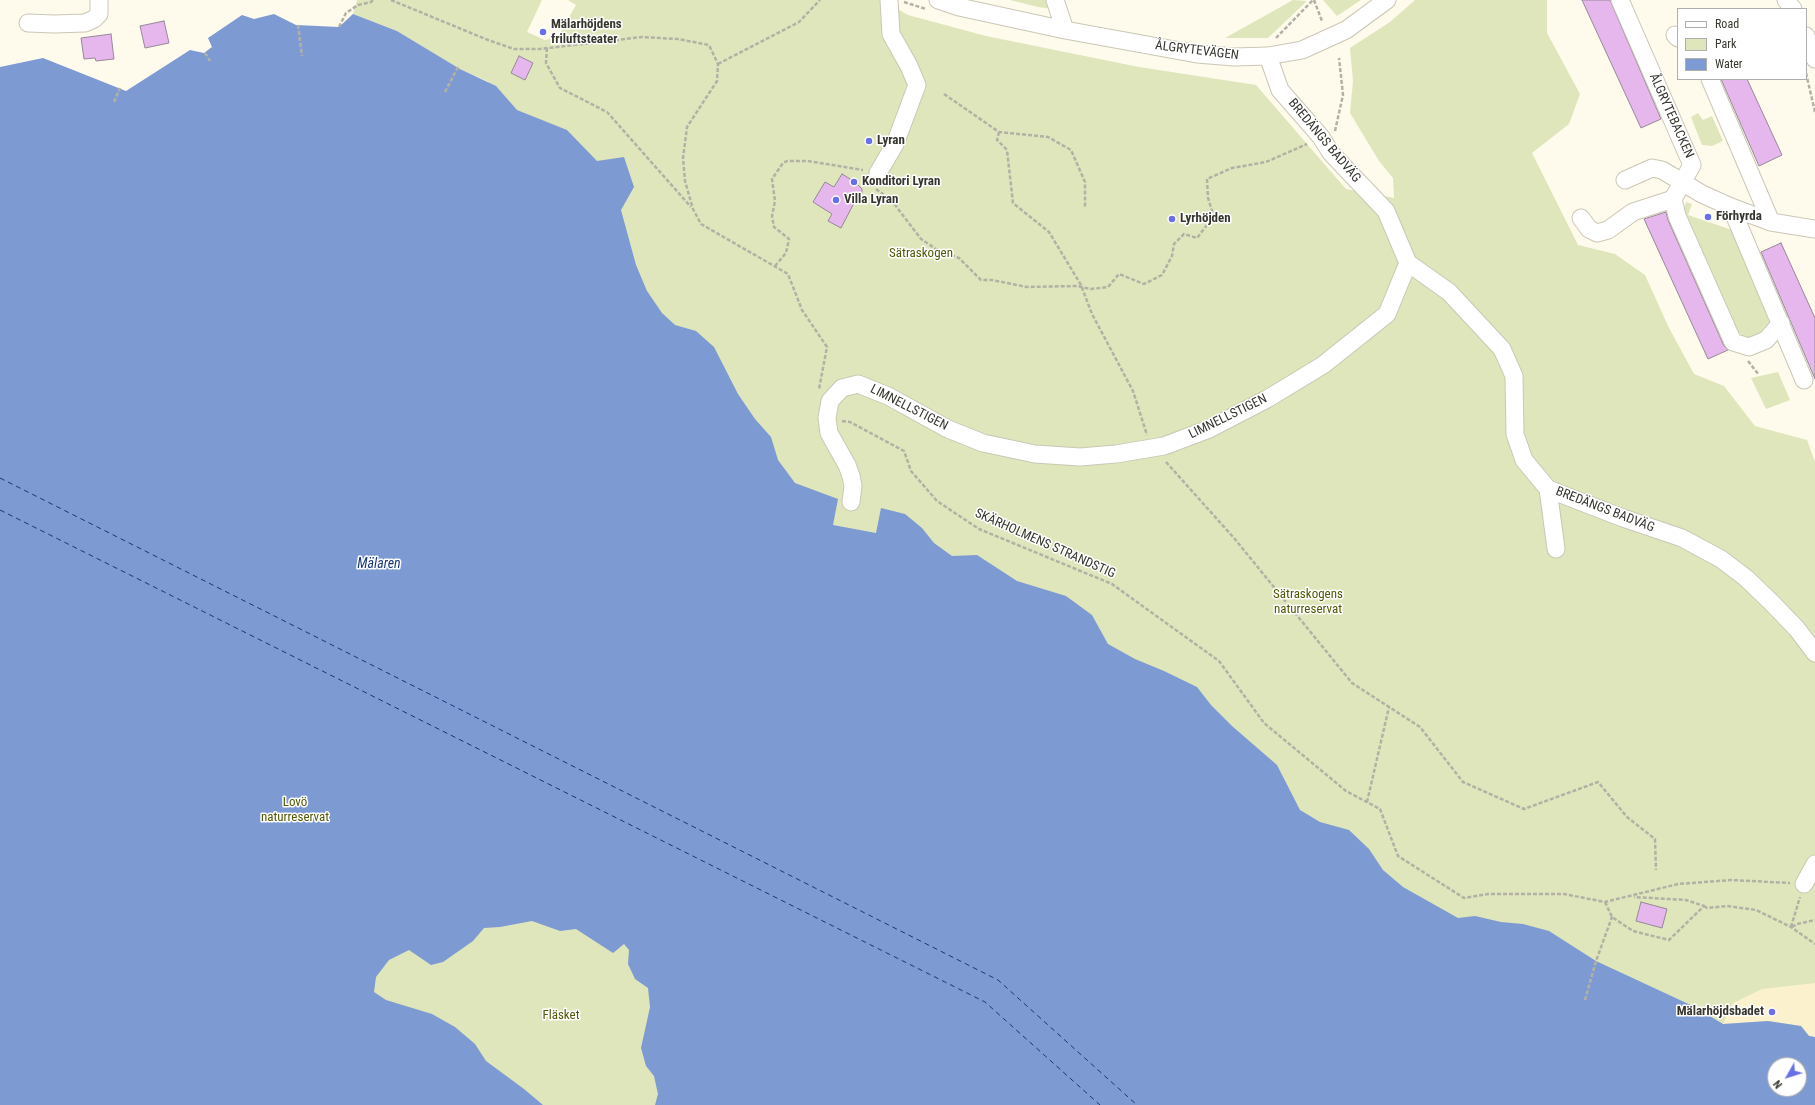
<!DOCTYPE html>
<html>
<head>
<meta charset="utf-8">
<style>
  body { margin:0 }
  #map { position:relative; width:1815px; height:1105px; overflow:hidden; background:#fefbec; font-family:"Roboto Condensed",sans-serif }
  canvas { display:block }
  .legend { position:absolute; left:1677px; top:8px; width:130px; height:72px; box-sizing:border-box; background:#fff; border:1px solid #afaeab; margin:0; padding:5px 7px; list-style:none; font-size:12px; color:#36352e }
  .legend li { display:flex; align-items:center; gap:8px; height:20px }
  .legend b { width:20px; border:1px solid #afaeab }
  .north { position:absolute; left:1767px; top:1057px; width:40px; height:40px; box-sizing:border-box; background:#fff; border:1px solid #afaeab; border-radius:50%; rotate:231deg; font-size:11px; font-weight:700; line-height:16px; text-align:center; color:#36352e }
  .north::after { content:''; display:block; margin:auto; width:14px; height:18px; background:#686fe8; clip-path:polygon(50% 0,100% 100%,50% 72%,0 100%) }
</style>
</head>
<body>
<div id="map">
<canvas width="1815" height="1105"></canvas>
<ul class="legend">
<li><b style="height:5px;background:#fff"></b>Road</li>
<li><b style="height:11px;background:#dfe6bb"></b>Park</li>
<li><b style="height:11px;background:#7d9ad3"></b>Water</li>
</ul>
<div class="north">N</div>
</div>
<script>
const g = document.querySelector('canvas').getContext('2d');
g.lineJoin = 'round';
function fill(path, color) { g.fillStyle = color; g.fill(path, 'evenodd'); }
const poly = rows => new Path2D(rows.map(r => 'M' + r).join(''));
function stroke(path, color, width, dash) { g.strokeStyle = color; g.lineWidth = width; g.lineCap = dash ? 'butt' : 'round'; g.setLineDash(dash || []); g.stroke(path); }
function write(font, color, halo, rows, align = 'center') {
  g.font = font + ' "Roboto Condensed",sans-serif'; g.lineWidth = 3; g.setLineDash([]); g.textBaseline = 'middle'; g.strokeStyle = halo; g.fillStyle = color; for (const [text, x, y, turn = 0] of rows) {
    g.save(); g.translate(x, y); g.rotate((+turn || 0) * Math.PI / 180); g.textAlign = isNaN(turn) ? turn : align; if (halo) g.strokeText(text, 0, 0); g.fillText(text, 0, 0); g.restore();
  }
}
fill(poly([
  [357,0,542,0,527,32,545,40,558,36,576,5,568,0,882,0,908,15,986,36,1139,67,1256,85,1346,189,1394,198,1393,178,1379,161,1350,113,1353,81,1350,48,1390,22,1415,0,1547,0,1547,33,1580,94,1569,124,1532,153,1578,245,1615,254,1645,275,1668,326,1694,374,1724,386,1755,426,1807,440,1815,462,1815,1105,0,1105,0,614,489,82,460,69,397,31,353,14],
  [1775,1065,1799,1065,1799,1089,1775,1089],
  [1010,0,1049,0,1054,9,1038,7],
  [1293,0,1307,1,1268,38,1225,38],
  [1323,0,1361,0,1337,16],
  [1698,113,1703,120,1712,116,1723,141,1712,146,1702,145,1691,117],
  [1686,202,1692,204,1688,215,1735,231,1773,321,1769,330,1752,339,1744,337,1735,329,1683,211],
  [1778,372,1790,400,1766,409,1751,378]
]), '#dfe6bb');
fill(poly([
  [1815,983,1815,1037,1809,1036,1801,1026,1768,1021,1723,1024,1733,1003,1762,989]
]), '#fbf1cc');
fill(poly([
  [274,14,296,25,339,27,353,14,397,31,460,69,496,86,517,110,567,130,597,161,624,157,634,187,621,210,636,265,647,291,662,313,675,325,696,331,714,347,738,394,755,419,771,437,778,460,795,483,838,499,833,525,876,533,881,508,905,514,922,528,934,543,952,556,977,555,1017,581,1066,596,1092,615,1108,644,1135,659,1164,671,1197,687,1211,705,1232,726,1277,765,1300,810,1320,822,1349,830,1369,849,1383,870,1403,887,1458,918,1475,916,1501,922,1523,924,1549,931,1596,961,1695,1007,1723,1024,1768,1021,1801,1026,1809,1036,1815,1037,1815,1105,655,1105,658,1094,654,1076,646,1066,641,1048,650,1007,648,988,635,979,628,964,629,950,624,944,613,953,576,929,560,931,532,921,500,927,484,928,473,941,443,962,431,965,409,950,389,960,376,977,374,992,386,1000,432,1014,455,1027,475,1044,486,1061,524,1089,543,1105,0,1105,0,67,43,58,126,91,190,50,204,53,212,47,208,38,242,15,254,19],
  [1775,1065,1799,1065,1799,1089,1775,1089]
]), '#7d9ad3');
stroke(poly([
  [0,478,998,980,1137,1105],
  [0,510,985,1002,1100,1105]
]), '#18377a', 1, [5, 4]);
const building = poly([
  [1582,0,1610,0,1661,119,1641,128,1582,0],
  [164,21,169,43,145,48,140,26,164,21],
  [111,34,114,59,96,61,95,58,84,59,81,38,111,34],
  [519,56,533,63,525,80,511,73,519,56],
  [1721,79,1747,79,1782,155,1759,166,1721,79],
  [842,174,855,182,862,189,862,192,861,196,854,203,841,228,828,221,832,214,813,202,825,182,834,187,842,174],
  [1666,212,1668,220,1724,346,1728,350,1708,359,1644,219,1666,212],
  [1781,243,1815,318,1815,379,1761,252,1781,243],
  [1641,902,1667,909,1662,928,1636,921,1641,902]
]);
fill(building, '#e6b7ed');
stroke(building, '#958997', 1);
const minor = poly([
  [938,0,959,7,1065,30,1197,54,1234,57,1268,56,1302,50,1346,30,1387,0],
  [1055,0,1065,30],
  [1786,0,1793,9],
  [28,23,54,24,85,23,94,19,99,14,99,0],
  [1675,35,1678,38],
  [1806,36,1815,59],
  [1268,56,1280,90,1321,137,1331,153,1386,211,1408,263,1449,292,1502,349,1514,376,1515,434,1524,460,1548,489,1623,518,1682,538,1721,559,1746,578,1772,603,1797,629,1815,653],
  [1710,79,1771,222],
  [878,173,895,144,917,85,909,66,891,34,889,0],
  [1625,180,1652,168,1662,170,1702,194,1731,207,1771,222,1815,229],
  [1673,199,1677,216,1733,342,1749,347,1766,340,1781,323],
  [1731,207,1804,380],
  [1581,218,1589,229,1597,233,1608,230,1633,212,1673,199,1692,165,1620,0],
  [1548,489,1556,549],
  [851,502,853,486,851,476,847,465,829,433,827,418,830,401,842,388,858,384,888,396,948,429,983,443,1035,454,1080,457,1116,454,1164,446,1209,429,1267,399,1323,365,1387,314,1408,263],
  [1804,884,1815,864]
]);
stroke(minor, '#cbc7b5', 19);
stroke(poly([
  [391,0,488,40,514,49,540,49,642,37,678,39,709,45,718,64,717,81,687,127,683,158,685,181,693,209,701,224,788,274,802,310,827,347,819,389],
  [1314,0,1322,21],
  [904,2,926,9],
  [298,25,302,56],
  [339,27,346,13,358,5,371,2,373,0],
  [1276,38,1313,0],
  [547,48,546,63,560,88,607,112,691,207],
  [205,53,210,61],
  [718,64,799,22,820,0],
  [1806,73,1815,112],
  [445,92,458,67],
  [944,94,999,132,1048,137,1071,150,1085,182,1085,207],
  [114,102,120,88],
  [1335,131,1343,95,1339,58],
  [999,132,997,140,1007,150,1013,203,1049,232,1081,285,1092,314,1133,391,1147,435],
  [876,189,892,201,921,239,936,249,959,258,981,280,992,280,1027,287,1077,286,1091,289,1108,287,1119,274,1144,284,1162,275,1172,256,1174,244,1184,234,1197,238,1210,221,1213,214,1208,198,1207,179,1232,168,1266,162,1307,144],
  [775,266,786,253,789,239,774,227,772,216,775,201,772,179,783,163,787,161,808,161,863,170],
  [1748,361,1759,375],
  [842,421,850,422,904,451,911,471,937,501,979,529,1112,584,1219,661,1264,723,1346,791,1380,809,1398,856,1464,898,1488,894,1564,894,1605,902,1678,884,1731,880,1790,883],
  [1166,462,1234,538,1352,683,1420,727,1463,782,1524,809,1598,782,1627,817,1655,839,1656,870],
  [1367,802,1389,707],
  [1605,902,1612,917,1633,931,1669,940,1704,906,1686,900,1634,897],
  [1704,906,1707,908,1727,906,1756,910,1791,927,1815,944],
  [1791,927,1800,897],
  [1792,927,1797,924,1815,920],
  [1585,1000,1596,961,1612,917]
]), '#b3b1a5', 2.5, [4, 2]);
stroke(minor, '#fff', 17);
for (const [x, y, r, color] of [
  [543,32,4,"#686fe8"],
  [869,141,4,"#686fe8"],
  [854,182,4,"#686fe8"],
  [836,200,4,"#686fe8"],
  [1708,217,4,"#686fe8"],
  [1172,219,4,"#686fe8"],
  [1772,1012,4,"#686fe8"]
]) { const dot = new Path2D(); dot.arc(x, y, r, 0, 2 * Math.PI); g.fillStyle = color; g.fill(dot); stroke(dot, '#fff', 1.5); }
write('bold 13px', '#36352e', '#fff', [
  ["Mälarhöjdens",551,25],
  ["friluftsteater",551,40],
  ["Lyran",877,141],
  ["Konditori Lyran",862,182],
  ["Villa Lyran",844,200],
  ["Förhyrda",1716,217],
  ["Lyrhöjden",1180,219],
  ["Mälarhöjdsbadet",1764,1012,"right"]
], 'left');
write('13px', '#36352e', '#fff', [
  ["ÅLGRYTEVÄGEN",1197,51,7],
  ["ÅLGRYTEBACKEN",1671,116,66],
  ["BREDÄNGS BADVÄG",1324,141,50],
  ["LIMNELLSTIGEN",909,408,27],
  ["LIMNELLSTIGEN",1228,417,-26],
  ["BREDÄNGS BADVÄG",1605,510,21],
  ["SKÄRHOLMENS STRANDSTIG",1045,544,24]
]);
write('13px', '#525806', '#fff', [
  ["Sätraskogen",921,254],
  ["Sätraskogens",1308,595],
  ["naturreservat",1308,610],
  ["Lovö",295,803],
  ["naturreservat",295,818],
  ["Fläsket",561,1016]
]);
write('italic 14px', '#18377a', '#fff', [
  ["Mälaren",379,564]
]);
</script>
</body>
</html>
